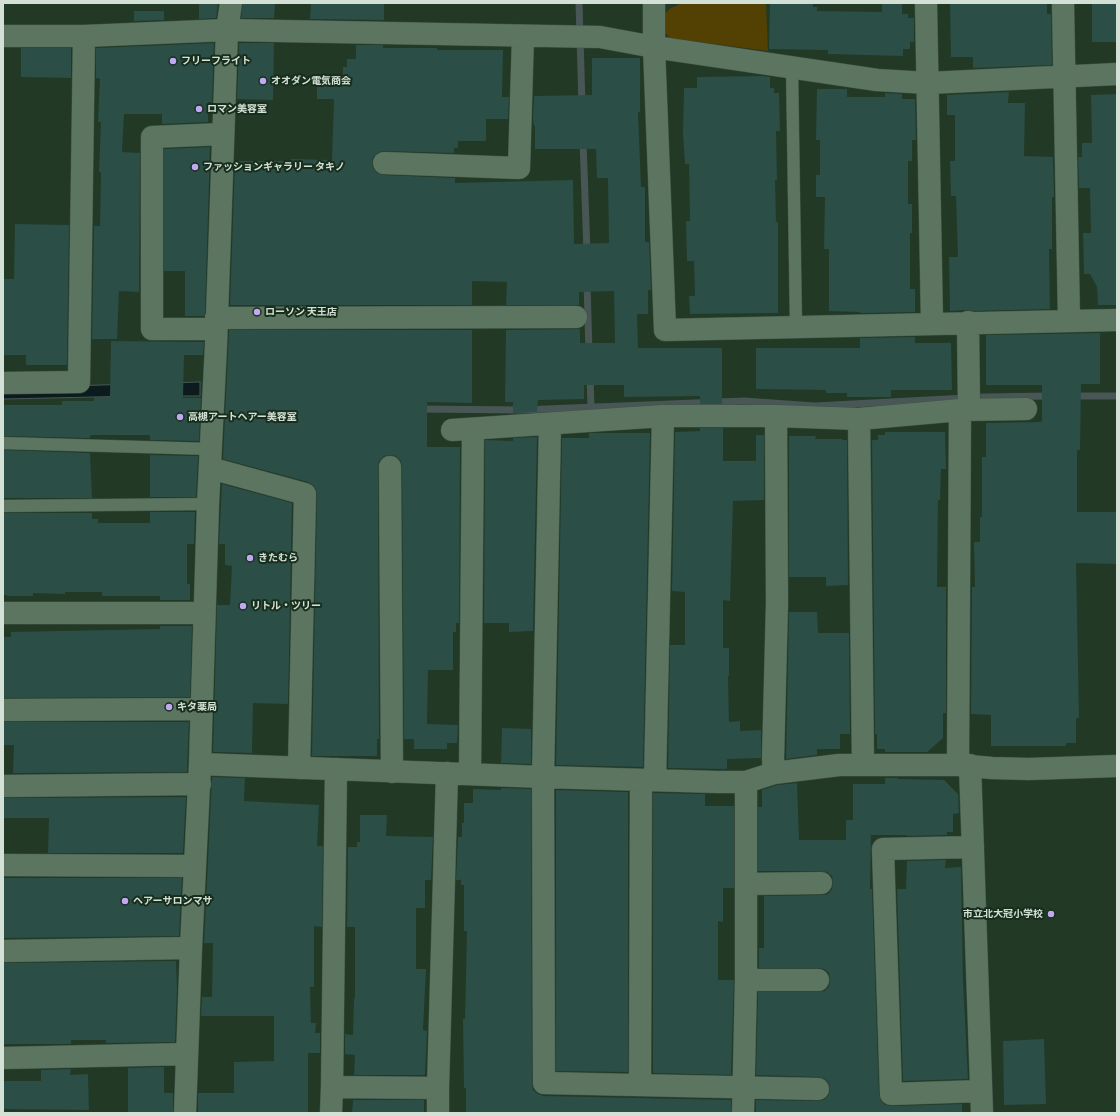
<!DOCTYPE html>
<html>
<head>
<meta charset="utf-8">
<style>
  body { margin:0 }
  #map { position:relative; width:1120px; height:1116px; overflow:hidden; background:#223926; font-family:Poppins,sans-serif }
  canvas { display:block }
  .frame { position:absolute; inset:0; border:4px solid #d3e0d5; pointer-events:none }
</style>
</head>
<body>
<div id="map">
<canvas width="1120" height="1116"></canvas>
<div class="frame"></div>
</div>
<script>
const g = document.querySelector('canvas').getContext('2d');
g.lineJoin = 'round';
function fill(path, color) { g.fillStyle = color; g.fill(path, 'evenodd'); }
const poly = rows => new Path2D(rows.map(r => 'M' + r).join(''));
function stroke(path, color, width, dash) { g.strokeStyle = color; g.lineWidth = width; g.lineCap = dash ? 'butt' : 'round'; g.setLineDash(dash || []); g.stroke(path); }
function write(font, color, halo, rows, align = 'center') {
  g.font = font + ' Poppins,"Noto Sans JP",sans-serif'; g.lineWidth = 4; g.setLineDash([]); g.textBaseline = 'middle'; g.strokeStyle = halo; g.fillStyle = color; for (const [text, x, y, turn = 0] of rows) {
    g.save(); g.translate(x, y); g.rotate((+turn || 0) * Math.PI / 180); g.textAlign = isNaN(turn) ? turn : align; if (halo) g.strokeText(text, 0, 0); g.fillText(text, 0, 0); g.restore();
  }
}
fill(poly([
  [682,3,766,3,768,51,670,38,663,31,663,17,669,9]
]), '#534104');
const water = poly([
  [200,382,200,396,139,396,3,399,3,388,200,382]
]);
fill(water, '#0c1c1e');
stroke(water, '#485755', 1);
stroke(poly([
  [579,3,582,105],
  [583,141,587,253],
  [587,283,589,353],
  [590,377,591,407],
  [1073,396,1117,396],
  [418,409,522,410,744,401,815,406,985,397,1050,396]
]), '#485755', 7);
fill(poly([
  [199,3,218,3,216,18,199,19],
  [243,3,275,3,274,18,241,18],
  [311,3,384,3,384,20,310,19],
  [770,3,813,3,813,7,817,7,817,11,882,12,882,3,902,3,902,14,908,14,908,18,914,18,914,42,910,42,910,49,903,49,903,56,828,54,828,50,769,49],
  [950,3,1047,3,1047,14,1051,14,1052,65,973,68,973,57,951,57],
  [1092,3,1117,3,1117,42,1092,42],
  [134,11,164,11,164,20,134,21],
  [214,43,212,102,208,102,208,122,162,124,162,114,124,114,122,152,140,153,139,292,119,291,117,339,92,339,94,226,100,226,101,172,99,172,101,122,98,122,100,79,96,78,96,48],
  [239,43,274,43,273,100,237,99],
  [356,45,383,45,383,48,437,48,437,50,503,50,502,97,509,97,508,119,486,119,486,141,458,141,458,148,454,148,454,153,384,151,379,152,373,157,372,162,373,168,377,173,384,175,455,178,455,183,573,180,574,244,609,243,608,178,597,178,596,149,535,149,535,126,534,126,533,119,534,96,592,95,592,58,640,58,640,112,638,112,641,187,645,187,645,242,649,242,651,290,648,290,648,314,637,314,638,348,722,348,722,404,700,404,700,396,624,397,624,385,584,385,584,399,538,400,537,412,513,413,513,402,505,402,506,330,580,329,580,343,615,343,614,291,579,292,579,305,506,305,507,282,472,281,472,305,230,305,235,161,291,161,291,159,332,160,334,99,317,99,317,77,343,76,343,67,347,67,347,59,356,59],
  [21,48,71,48,71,78,21,77],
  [763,76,770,77,770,88,774,88,774,93,779,93,780,131,776,131,777,180,775,180,776,222,778,222,778,313,690,314,689,296,695,296,694,261,687,261,686,221,690,221,689,164,685,164,683,133,684,88,697,88,697,77],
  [817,89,847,89,847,97,885,97,885,93,902,94,902,99,915,99,916,140,912,140,912,161,908,161,908,204,912,204,912,233,910,233,910,289,915,289,915,312,860,313,860,312,829,311,829,249,824,249,825,197,816,197,816,175,820,175,820,140,816,140],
  [1009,92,1008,103,1025,103,1024,156,1053,157,1054,192,1054,197,1052,197,1052,249,1049,249,1050,309,973,311,967,310,950,311,949,257,958,257,956,196,951,196,950,161,955,161,955,115,947,115,947,95],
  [1117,94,1117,305,1098,305,1097,287,1090,274,1084,274,1083,233,1091,233,1090,188,1079,188,1078,157,1082,157,1082,143,1092,143,1091,95],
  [210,147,205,314,204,316,185,316,185,271,164,271,164,149],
  [15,224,69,225,67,365,26,365,26,355,3,355,3,279,14,279],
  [229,330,472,330,472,403,427,402,427,447,460,447,459,623,456,623,456,632,453,632,453,670,428,670,427,724,458,725,457,743,447,743,447,749,414,749,414,739,404,739,402,467,401,461,396,456,390,455,384,456,379,461,378,467,379,739,377,739,377,756,312,756,317,494,316,489,313,485,308,482,223,459],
  [1100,333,1100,384,1081,384,1080,450,1077,450,1077,512,1117,512,1117,564,1076,563,1079,718,1076,718,1076,743,1066,743,1066,746,991,746,991,715,971,714,972,587,975,587,974,542,980,542,980,517,982,517,982,457,986,457,986,423,1041,422,1042,420,1042,385,986,385,986,335],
  [915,337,915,343,951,343,952,390,891,390,891,397,847,397,847,393,826,393,826,390,756,389,756,348,860,348,860,338],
  [111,341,204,342,203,355,184,355,183,398,201,398,199,441,150,440,150,435,93,435,90,436,90,438,3,436,3,405,62,405,62,401,94,401,94,397,110,397],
  [700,428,723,428,723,461,756,461,756,435,764,435,764,500,733,501,730,601,723,600,723,648,729,648,729,676,728,676,729,722,740,721,740,731,761,730,761,758,727,759,727,769,668,768,670,645,685,645,685,592,672,591,675,432,700,431],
  [885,432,945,432,946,469,941,469,940,500,938,500,937,587,946,587,946,713,943,713,943,738,927,752,885,752,885,749,877,749,877,734,875,734,872,440,878,440,878,435,885,435],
  [589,433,650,433,643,767,556,765,562,438,589,438],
  [789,436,816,436,815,439,842,439,842,440,847,440,848,585,826,586,826,577,789,577],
  [537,437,533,631,509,632,509,623,484,623,485,440,513,441,513,438],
  [3,450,90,453,92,498,3,498],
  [150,455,198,456,196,497,150,497],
  [222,484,292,503,288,704,253,703,252,753,213,752,217,605,230,605,232,566,225,565,225,544,219,544],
  [150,512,195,512,194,544,187,544,187,584,190,584,190,600,160,600,160,596,102,596,102,592,65,592,65,594,33,593,33,596,7,596,7,595,3,595,3,513,92,513,92,519,98,519,98,523,150,523],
  [789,612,817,612,818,633,849,633,850,734,840,734,840,749,817,749,817,755,786,759],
  [160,626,192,626,190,697,3,698,3,637,11,637,11,632,160,629],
  [3,722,189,722,187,772,13,773,14,745,3,745],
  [502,728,531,729,531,764,501,763],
  [212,777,245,778,244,801,319,805,317,846,323,846,322,927,314,926,314,987,310,987,311,1023,316,1023,315,1033,320,1033,320,1053,308,1053,308,1113,198,1113,198,1093,234,1093,234,1062,274,1061,274,1016,201,1016,202,997,212,997,213,943,204,943],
  [885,778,899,778,897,779,944,780,958,794,959,813,953,814,953,832,947,832,947,835,907,836,907,835,871,835,870,889,872,889,879,1095,881,1101,885,1105,891,1106,962,1104,962,1113,756,1113,756,1100,818,1101,824,1100,828,1096,830,1090,829,1083,825,1079,819,1077,756,1075,758,992,818,992,825,991,829,986,830,980,829,973,824,969,818,968,759,968,759,948,764,948,764,896,822,895,828,894,832,889,833,883,832,876,827,872,821,871,758,871,758,807,762,807,762,790,777,785,797,783,799,840,846,840,846,820,853,820,853,784,885,784],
  [501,788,531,789,532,1083,533,1090,538,1094,544,1096,731,1100,731,1113,466,1113,466,1088,464,1088,463,1019,465,1019,467,931,464,931,464,885,461,885,461,880,456,880,458,837,462,837,462,823,464,823,464,803,473,803,473,789,501,790],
  [556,790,628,792,628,1072,556,1071],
  [653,793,705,794,705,806,734,806,734,888,723,888,723,922,718,921,718,980,734,980,731,1075,653,1073],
  [186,797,183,853,48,853,49,818,3,818,3,798],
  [360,815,387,815,386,836,433,837,431,880,425,880,425,908,416,908,416,969,426,969,423,1030,427,1031,425,1075,354,1075,355,1055,345,1054,345,1034,353,1035,354,999,355,999,355,927,347,927,348,847,357,847,357,842,360,842],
  [946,860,945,868,961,867,963,979,968,1079,903,1081,897,889,906,889,907,861],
  [3,878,182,878,179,936,3,938],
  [176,961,177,988,175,1042,106,1043,106,1040,71,1040,71,1044,3,1044,3,963],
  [1044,1039,1046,1104,1004,1105,1003,1041],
  [164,1067,164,1093,173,1093,173,1113,128,1113,128,1068],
  [71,1069,70,1075,88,1074,89,1110,3,1109,3,1081,41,1081,41,1070],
  [353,1100,424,1100,424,1113,352,1113]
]), '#2b4e47');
const service = poly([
  [792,67,796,327],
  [3,443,211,449],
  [3,506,208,504]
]);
const minor = poly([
  [654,3,654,47,665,330,1117,320],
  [926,3,932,323],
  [1063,3,1069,320],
  [3,36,84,36,227,30,600,37,654,47,877,80,928,83,1117,74],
  [384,163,519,168,523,36],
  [216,318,576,317],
  [968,322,969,410],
  [216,329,152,329,152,137,223,134],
  [3,383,79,382,84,36],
  [859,419,863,765],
  [550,424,543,777,544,1083,818,1089],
  [452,430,663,416],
  [390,467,392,772],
  [210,468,305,494,299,768],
  [3,613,204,613],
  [3,710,202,709],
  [200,764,543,777,717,782,746,782,774,773,839,765,958,765,992,768,1029,769,1117,766],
  [958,765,960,410],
  [970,765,982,1113],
  [336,769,332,1087,438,1088,447,773],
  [774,773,773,759,777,603,776,416],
  [470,774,473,429],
  [655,780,663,416,776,416,859,419,960,410,1026,409],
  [3,786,200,784],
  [973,847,883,849,891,1094,981,1091],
  [3,865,195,866],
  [746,884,821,883],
  [3,951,191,948],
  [746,980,818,980],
  [3,1058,187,1054],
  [640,1085,641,780],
  [438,1088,438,1113],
  [185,1113,191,948,200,764,208,504,216,345,227,30,231,3],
  [331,1113,332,1087],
  [743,1113,746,980,746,782]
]);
stroke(service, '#425646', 13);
stroke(minor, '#425646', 23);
stroke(service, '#5c7560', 12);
stroke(minor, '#5c7560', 22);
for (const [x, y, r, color] of [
  [173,61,4,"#c1a8f3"],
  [263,81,4,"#c1a8f3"],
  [199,109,4,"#c1a8f3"],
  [195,167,4,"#c1a8f3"],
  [257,312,4,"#c1a8f3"],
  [180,417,4,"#c1a8f3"],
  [250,558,4,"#c1a8f3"],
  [243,606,4,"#c1a8f3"],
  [169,707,4,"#c1a8f3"],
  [125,901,4,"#c1a8f3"],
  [1051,914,4,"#c1a8f3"]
]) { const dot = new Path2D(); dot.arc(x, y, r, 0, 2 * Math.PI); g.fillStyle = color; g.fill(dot); stroke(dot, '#182e1d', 1.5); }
write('bold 10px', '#d3e0d5', '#182e1d', [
  ["フリーフライト",181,61],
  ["オオダン電気商会",271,81],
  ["ロマン美容室",207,109],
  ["ファッションギャラリー タキノ",203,167],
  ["ローソン 天王店",265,312],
  ["高槻アートヘアー美容室",188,417],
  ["きたむら",258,558],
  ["リトル・ツリー",251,606],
  ["キタ薬局",177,707],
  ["ヘアーサロンマサ",133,901],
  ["市立北大冠小学校",1043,914,"right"]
], 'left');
</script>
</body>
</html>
